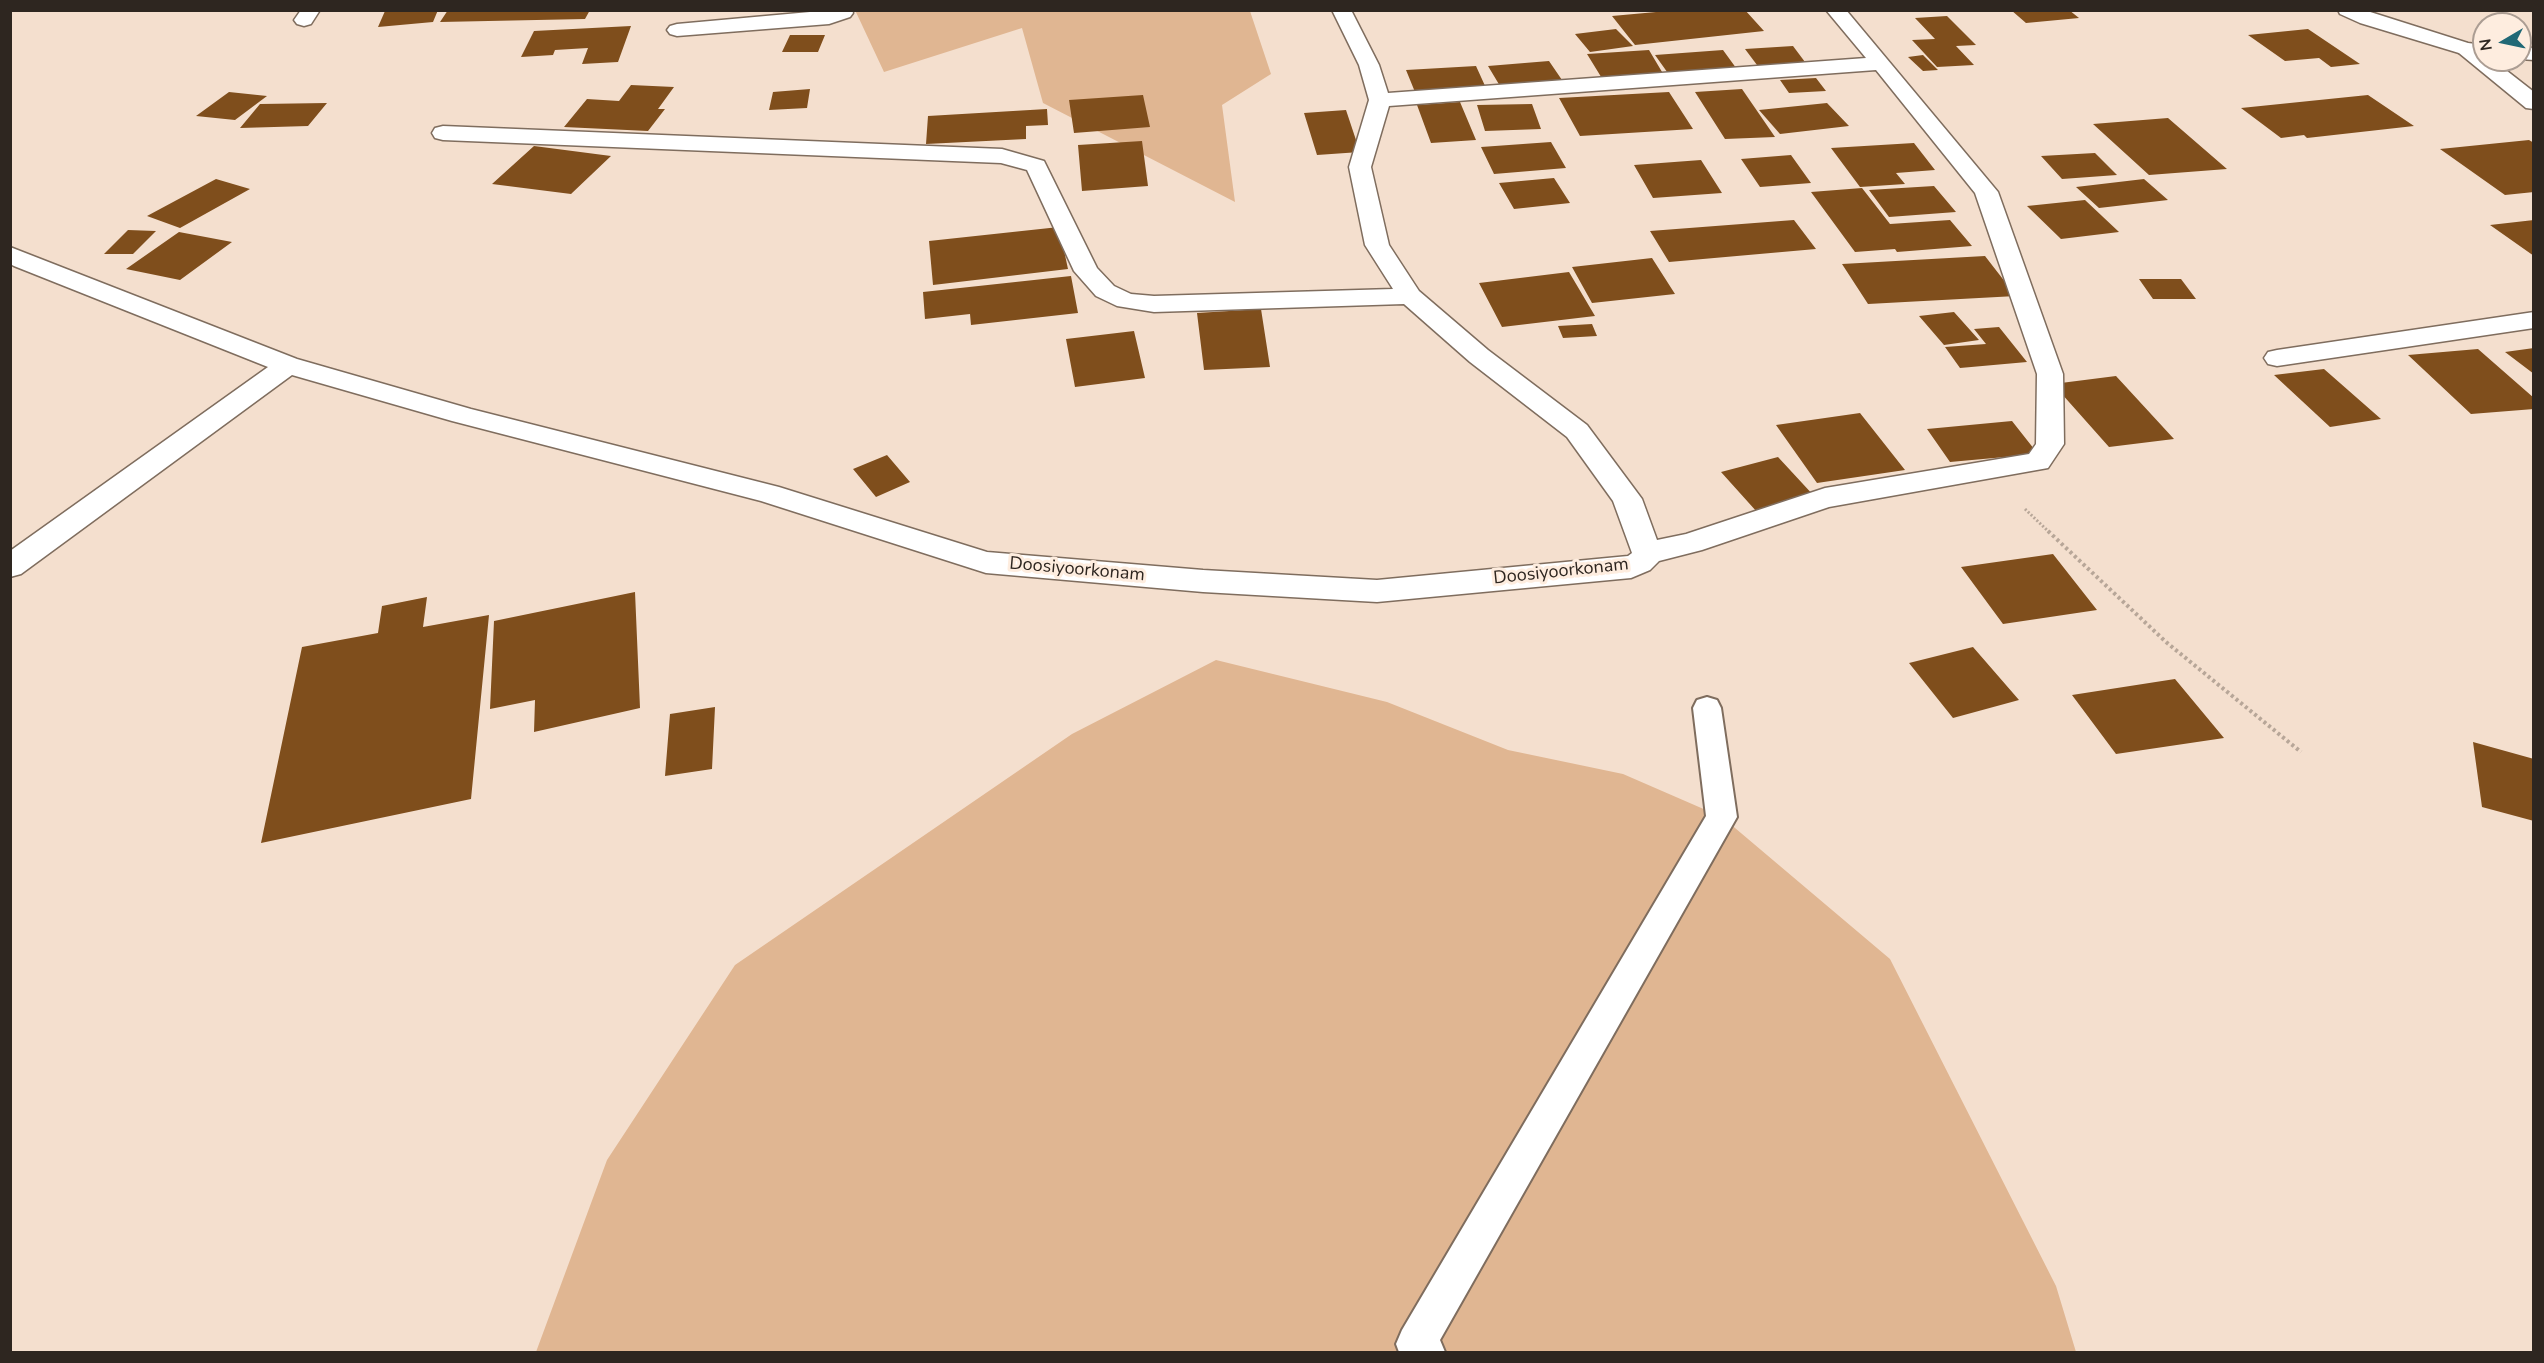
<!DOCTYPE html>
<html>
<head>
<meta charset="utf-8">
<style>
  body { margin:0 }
  #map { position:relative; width:2544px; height:1363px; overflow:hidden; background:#f4dfce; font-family:"Nunito Sans",sans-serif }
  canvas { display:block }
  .frame { position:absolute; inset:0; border:12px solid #2e2620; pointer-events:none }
  .north { position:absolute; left:2472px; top:12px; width:60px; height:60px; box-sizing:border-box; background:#feeddf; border:2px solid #ab9d93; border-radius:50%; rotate:261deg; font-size:16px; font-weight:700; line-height:24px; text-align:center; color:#2e2620 }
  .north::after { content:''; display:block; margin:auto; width:21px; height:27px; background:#216976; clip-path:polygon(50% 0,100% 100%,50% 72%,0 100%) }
</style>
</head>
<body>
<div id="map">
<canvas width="2544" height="1363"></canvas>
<div class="frame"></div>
<div class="north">N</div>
</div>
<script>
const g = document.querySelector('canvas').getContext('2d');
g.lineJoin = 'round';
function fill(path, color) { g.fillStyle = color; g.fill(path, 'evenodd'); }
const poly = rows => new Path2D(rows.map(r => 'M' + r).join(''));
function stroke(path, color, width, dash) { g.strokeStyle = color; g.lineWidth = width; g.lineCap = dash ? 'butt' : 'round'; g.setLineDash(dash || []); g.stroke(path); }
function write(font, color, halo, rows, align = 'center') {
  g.font = font + ' "Nunito Sans",sans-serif'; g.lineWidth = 6; g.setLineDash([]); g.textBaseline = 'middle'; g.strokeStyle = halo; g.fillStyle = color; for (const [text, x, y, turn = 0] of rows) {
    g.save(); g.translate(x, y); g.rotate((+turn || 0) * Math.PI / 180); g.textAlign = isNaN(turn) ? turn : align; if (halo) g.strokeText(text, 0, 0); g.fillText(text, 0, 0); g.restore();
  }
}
fill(poly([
  [855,10,1250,11,1271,74,1222,105,1235,202,1043,103,1022,28,884,72],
  [1216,660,1387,702,1508,750,1623,774,1722,817,1890,959,2056,1286,2076,1352,536,1352,607,1160,735,965,1072,734]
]), '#e0b692');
fill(poly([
  [438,10,433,22,378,27,385,11],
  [448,10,590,10,585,19,440,22],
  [1678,10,1745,10,1764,31,1635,45,1612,16],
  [2011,10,2069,10,2079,18,2026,23],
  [1947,16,1976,45,1956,46,1974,65,1937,67,1912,40,1935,39,1915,18],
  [631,26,618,62,582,64,588,48,555,50,553,55,521,57,534,31],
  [1616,29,1633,46,1590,52,1575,34],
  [2308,29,2360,64,2331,67,2319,58,2285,61,2248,35],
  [790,35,825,35,818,52,782,52],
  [1793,46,1808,66,1760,69,1745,49],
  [1649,50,1665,77,1603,80,1587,54],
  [1723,50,1739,72,1670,76,1655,55],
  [1923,55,1938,70,1923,71,1908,57],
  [1549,61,1562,80,1500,86,1488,66],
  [1476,66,1486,88,1415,92,1406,70],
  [1816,78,1826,91,1789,93,1780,80],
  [631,85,674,87,658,109,665,109,648,131,564,127,587,99,619,101],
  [810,89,807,108,769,110,773,92],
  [1742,89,1775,137,1725,139,1695,92],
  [229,92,267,96,235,120,196,116],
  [1669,92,1693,129,1580,136,1559,98],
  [1143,95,1150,127,1074,133,1069,100],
  [2368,95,2414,126,2307,138,2304,135,2281,138,2241,108],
  [1460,102,1476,140,1431,143,1417,105],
  [327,103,308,126,240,128,260,104],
  [1827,103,1849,126,1780,134,1759,110],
  [1532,104,1541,129,1485,131,1477,105],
  [1047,109,1048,125,1026,126,1026,139,926,144,928,116],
  [1346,110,1360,152,1317,155,1304,113],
  [2168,118,2227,169,2149,175,2093,124],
  [2529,140,2534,143,2534,192,2505,195,2440,149],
  [1142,141,1148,186,1082,191,1078,145],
  [1551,142,1566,168,1494,174,1481,147],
  [1914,143,1935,170,1896,173,1905,184,1860,187,1831,148],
  [534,146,611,156,571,194,492,184],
  [2095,153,2117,175,2062,179,2041,156],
  [1791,155,1811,183,1760,187,1741,159],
  [1701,160,1722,193,1653,198,1634,165],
  [1554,178,1570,203,1514,209,1499,183],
  [216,179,250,189,180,228,147,216],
  [2144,179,2168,200,2099,208,2076,187],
  [1934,186,1956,212,1889,217,1869,190],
  [1862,188,1890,224,1950,220,1972,246,1897,252,1895,249,1855,252,1811,192],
  [2085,200,2119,232,2061,239,2027,206],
  [1794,220,1816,249,1669,262,1650,231],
  [2534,220,2534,256,2490,225],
  [1059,227,1068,269,933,285,929,241],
  [128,230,156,231,133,254,104,254],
  [179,232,232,242,180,280,126,269],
  [1985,256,2016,296,1868,304,1842,264],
  [1652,258,1675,294,1592,303,1572,267],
  [1569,272,1595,316,1502,327,1479,283],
  [1071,276,1078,313,971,325,970,314,925,319,923,292],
  [2139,279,2181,279,2196,299,2153,299],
  [1261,309,1270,367,1204,370,1197,313],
  [1954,312,1979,340,1944,345,1919,316],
  [1592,324,1597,336,1563,338,1558,326],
  [1999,327,2027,362,1960,368,1945,347,1986,344,1974,329],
  [1134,331,1145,378,1075,387,1066,339],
  [2534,348,2534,374,2505,352],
  [2478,349,2534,398,2534,409,2471,414,2408,355],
  [2324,369,2381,419,2330,427,2274,375],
  [2116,376,2174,439,2109,447,2053,384],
  [1860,413,1905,470,1817,483,1776,425],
  [2012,421,2038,454,1950,462,1927,429],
  [887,455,910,482,876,497,853,469],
  [1778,457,1815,497,1757,512,1721,472],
  [2053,554,2097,610,2003,624,1961,567],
  [635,592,640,708,534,732,535,700,490,709,494,621],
  [427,597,423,627,489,615,471,799,261,843,302,647,378,633,382,606],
  [1973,647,2019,700,1953,718,1909,663],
  [2175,679,2224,738,2116,754,2072,695],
  [715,707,712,769,665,776,670,714],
  [2473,742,2534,759,2534,821,2482,807]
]), '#7f4e1c');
const lane = poly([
  [1707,697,1717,700,1721,708,1737,817,1440,1340,1445,1352,1399,1352,1396,1344,1402,1330,1706,816,1693,708,1697,700,1707,697]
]);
const street = poly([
  [301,10,320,10,311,24,304,26,297,24,294,20,301,10],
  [832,10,852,10,853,13,850,17,829,24,677,36,670,34,667,30,670,26,677,24,832,10],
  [1332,10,1351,10,1379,65,1388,93,1866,58,1826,10,1846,10,1998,192,2063,374,2064,444,2048,468,1829,507,1702,550,1659,561,1650,570,1631,578,1377,602,1203,592,986,573,761,501,452,421,292,375,21,574,10,577,10,551,268,367,14,266,10,264,10,247,297,359,471,409,779,487,987,552,1203,570,1377,580,1628,556,1632,553,1613,501,1567,437,1470,362,1404,304,1154,312,1117,306,1096,296,1074,271,1027,170,1001,163,443,140,435,138,432,133,435,128,443,126,1002,149,1044,161,1097,268,1114,286,1131,294,1154,296,1393,289,1365,245,1349,167,1369,100,1359,65,1332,10],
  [1876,70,1975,193,2037,374,2036,444,2029,454,1825,488,1686,534,1657,540,1642,499,1587,425,1488,350,1419,291,1389,245,1371,167,1389,106,1876,70],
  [2466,43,2473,45,2484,53,2484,60,2493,60,2534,92,2534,109,2526,108,2459,53,2456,49,2459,45,2466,43],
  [2534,312,2534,328,2277,366,2268,364,2264,358,2268,352,2277,350,2534,312]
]);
const secondary = poly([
  [2338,10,2364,10,2468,43,2484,45,2484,57,2459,53,2360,23,2340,14,2338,10],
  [2520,47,2534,48,2534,60,2520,59,2520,47]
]);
stroke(lane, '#7f6d5e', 4);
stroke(street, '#7f6d5e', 3);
stroke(secondary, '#7f6d5e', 3);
stroke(poly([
  [2025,509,2050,533]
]), '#b7a698', 3, [2, 2]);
stroke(poly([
  [2048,531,2166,642,2301,752]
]), '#b7a698', 4, [3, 3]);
fill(lane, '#fff');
fill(street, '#fff');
fill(secondary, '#fff');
write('18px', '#2e2620', '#feeddf', [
  ["Doosiyoorkonam",1077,570,5],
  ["Doosiyoorkonam",1561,572,-6]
]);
</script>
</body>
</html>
